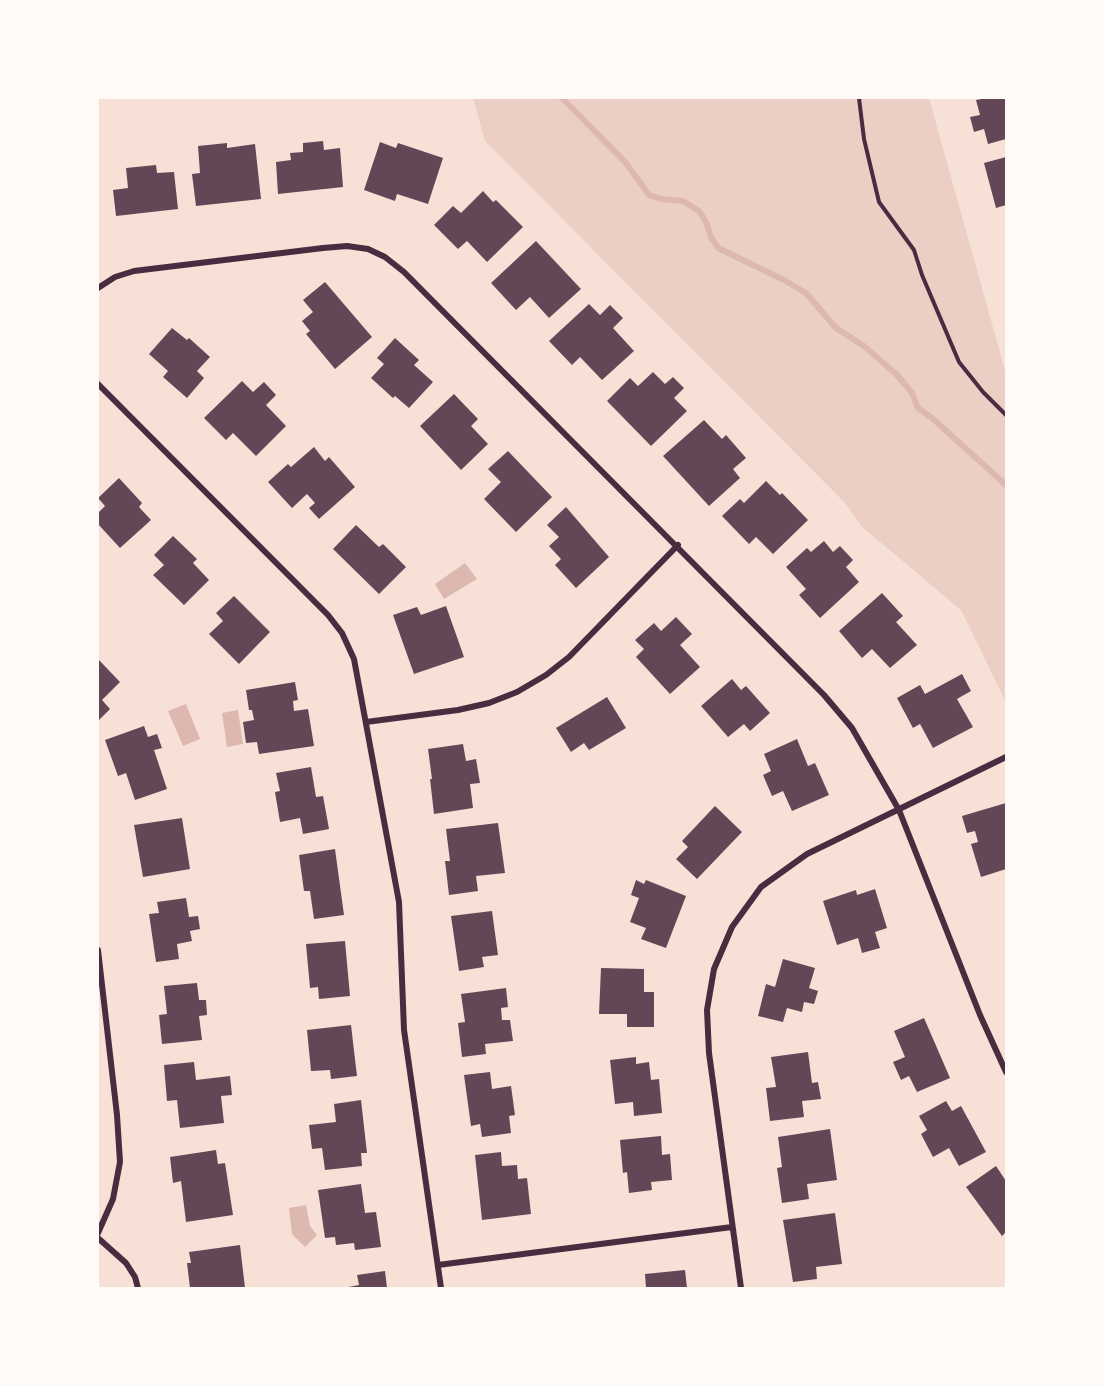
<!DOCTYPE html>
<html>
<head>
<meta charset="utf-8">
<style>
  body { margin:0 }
  #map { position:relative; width:1104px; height:1386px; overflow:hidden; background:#f7e1d7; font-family:Figtree,sans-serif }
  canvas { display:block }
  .frame { position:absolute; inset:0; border:99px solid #fffaf5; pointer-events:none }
</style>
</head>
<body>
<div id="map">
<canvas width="1104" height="1386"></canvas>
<div class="frame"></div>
</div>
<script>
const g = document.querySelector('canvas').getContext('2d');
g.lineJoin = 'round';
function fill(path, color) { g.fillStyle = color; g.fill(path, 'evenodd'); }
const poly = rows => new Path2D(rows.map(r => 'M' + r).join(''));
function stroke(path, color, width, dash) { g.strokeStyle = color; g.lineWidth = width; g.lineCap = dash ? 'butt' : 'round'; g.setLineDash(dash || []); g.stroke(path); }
fill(poly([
  [473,98,929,98,1006,374,1006,702,961,610,861,526,846,504,485,141]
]), '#ebcfc5');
fill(poly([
  [465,563,477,579,444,599,435,584],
  [186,704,200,739,183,746,168,711],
  [238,710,243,744,227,747,222,713],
  [306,1205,310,1226,317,1235,305,1247,292,1234,289,1208]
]), '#dcb8b0');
stroke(poly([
  [562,98,626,163,649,195,661,199,683,201,699,211,706,222,711,237,718,248,784,280,806,293,836,328,864,346,897,375,912,393,918,408,932,418,1006,485]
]), '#dcb8b0', 6);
fill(poly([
  [987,98,1006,98,1006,139,988,144,984,129,974,132,970,117,980,115,976,100],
  [323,141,324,150,340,148,343,187,278,194,276,162,291,160,290,153,303,152,303,143],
  [380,142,396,148,398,143,443,158,428,204,397,194,395,201,364,190],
  [227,143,227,148,255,144,261,199,196,206,192,174,200,173,198,146],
  [1006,157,1006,205,996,208,984,163],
  [156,165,157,173,174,172,178,209,116,216,113,190,128,188,126,168],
  [483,191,493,202,496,200,523,227,487,262,467,241,458,249,434,225,453,206,461,213],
  [536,241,581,289,549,318,530,297,516,310,491,283],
  [325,282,372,337,335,369,306,334,310,331,302,321,313,312,303,300],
  [589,304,600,315,610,305,623,318,613,328,634,351,602,380,580,357,572,365,549,341],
  [172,328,187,340,189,338,210,357,197,371,204,378,187,398,163,377,168,371,149,354],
  [395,338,419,360,414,365,433,382,409,408,395,396,393,398,371,378,384,364,377,358],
  [653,372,665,384,673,377,684,388,674,398,687,411,651,446,607,401,630,378,638,386],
  [242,381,253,392,264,382,276,395,266,405,286,426,256,456,233,433,226,440,204,418],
  [454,394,478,419,471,426,488,444,461,470,420,426],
  [704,420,722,439,726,435,746,458,733,469,740,478,709,506,663,456],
  [314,447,325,461,329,457,355,487,319,519,309,508,315,503,307,494,292,508,268,482,288,464,291,467],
  [508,451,552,497,516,532,484,499,501,482,488,469],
  [119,478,142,503,139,507,151,520,120,548,98,524,98,513,105,506,98,498],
  [766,481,780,495,782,493,808,520,773,554,756,537,749,544,722,516,740,499,744,503],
  [566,507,609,557,576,588,555,565,561,559,549,546,559,537,547,525],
  [356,525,379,547,383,544,406,567,379,594,333,549],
  [173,536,197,559,193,563,209,580,184,605,153,575,164,565,154,555],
  [824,541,833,552,840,546,853,560,846,567,859,582,820,618,799,595,806,589,786,567,807,548,811,552],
  [882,593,903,616,896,622,917,645,890,668,872,649,862,658,839,631],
  [234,596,270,632,239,664,209,634,223,621,216,613],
  [446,606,464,657,414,674,393,615,417,607,421,615],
  [676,617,692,634,680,645,700,667,670,694,636,657,644,649,635,640,654,623,661,631],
  [98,659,120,682,102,700,110,709,98,721],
  [962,674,971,691,957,699,973,727,933,748,920,724,913,728,897,698,920,685,925,694],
  [732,679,741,690,746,686,770,713,750,731,744,724,728,737,701,706],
  [295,682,298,700,293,701,294,711,308,709,314,746,259,754,257,742,246,743,243,722,254,720,252,710,249,710,246,690],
  [607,697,626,728,589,750,584,743,571,752,556,728],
  [144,726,148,737,157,734,162,748,154,750,167,789,135,800,126,773,118,776,105,740],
  [797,739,808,766,815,763,829,795,792,811,783,791,772,796,763,775,771,771,764,754],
  [463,744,466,761,476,759,480,783,470,784,473,808,434,814,430,779,432,779,428,749],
  [311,767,316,797,323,796,329,829,303,834,300,818,280,822,275,792,280,791,276,773],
  [1006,803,1006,869,981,877,971,844,978,842,975,831,967,833,962,816],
  [715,806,742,832,697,879,676,859,688,847,682,841],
  [182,818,190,869,143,877,134,825],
  [498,823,505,873,476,876,478,891,449,895,445,861,450,861,446,829],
  [335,849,344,915,314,919,310,891,304,891,299,855],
  [636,880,644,884,646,880,686,896,666,948,641,939,646,928,630,922,639,898,631,895],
  [875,889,887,928,875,932,880,948,862,953,858,938,837,945,823,901,856,890,857,895],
  [186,898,189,917,198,916,200,929,190,931,192,941,177,944,179,959,156,962,149,914,159,913,157,902],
  [492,911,498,955,482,957,484,967,459,971,451,916],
  [345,941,350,996,319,999,318,987,310,988,306,944],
  [783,959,815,968,809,988,818,991,814,1004,804,1002,802,1012,787,1008,783,1022,758,1016,766,984,775,987],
  [601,968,644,969,644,992,654,992,654,1027,627,1027,627,1014,599,1014],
  [197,983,199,1000,206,1000,207,1015,199,1016,202,1040,162,1044,159,1015,167,1014,164,986],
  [506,988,508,1007,501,1008,502,1020,510,1020,513,1041,485,1044,486,1054,462,1057,458,1023,465,1022,461,994],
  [924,1018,950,1078,917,1092,909,1076,901,1080,893,1062,905,1057,894,1031],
  [351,1025,357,1076,331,1079,330,1070,311,1071,307,1030],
  [808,1052,812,1083,818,1082,821,1099,802,1101,804,1117,770,1121,766,1088,776,1087,771,1057],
  [636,1057,636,1064,649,1062,651,1080,659,1079,662,1113,634,1116,633,1102,615,1104,610,1060],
  [194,1062,196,1080,230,1076,232,1095,221,1096,224,1123,180,1128,177,1100,167,1101,164,1065],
  [490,1072,492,1089,511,1086,515,1115,509,1116,511,1133,482,1137,480,1124,471,1126,464,1075],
  [361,1100,367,1153,361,1153,362,1166,325,1170,322,1148,312,1149,309,1125,336,1122,334,1104],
  [946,1101,952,1111,961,1106,986,1152,959,1166,949,1148,933,1157,921,1134,927,1130,919,1116],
  [830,1129,837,1180,807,1184,809,1199,782,1203,777,1168,782,1167,778,1137],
  [661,1136,662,1155,670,1154,672,1180,651,1182,652,1190,629,1193,627,1172,623,1173,620,1140],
  [216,1150,218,1164,225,1163,233,1215,186,1222,181,1181,173,1183,170,1157],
  [501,1152,502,1166,517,1165,518,1179,527,1178,531,1214,482,1220,475,1155],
  [996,1166,1006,1181,1006,1232,1002,1236,966,1187],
  [361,1184,365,1213,376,1212,381,1247,355,1250,354,1243,336,1245,335,1237,325,1238,318,1190],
  [835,1213,842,1264,816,1267,817,1279,793,1282,783,1220],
  [240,1245,245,1288,190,1288,187,1263,191,1263,189,1252],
  [685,1270,687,1288,646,1288,645,1274],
  [385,1271,387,1288,343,1288,359,1285,357,1275]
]), '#644757');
stroke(poly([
  [859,98,864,139,879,202,914,250,922,275,959,362,983,392,1006,415]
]), '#4a2c40', 4);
stroke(poly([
  [98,288,115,277,134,271,323,248,347,246,368,249,385,257,404,272,824,695,852,728,899,810,980,1015,1006,1072],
  [98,384,328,615,342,633,354,659,399,902,404,1030,441,1288],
  [366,722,458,710,489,703,517,692,546,675,569,657,678,545],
  [98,950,117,1115,120,1162,113,1199,98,1233],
  [98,1238,126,1263,135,1277,138,1288],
  [438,1265,732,1227],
  [741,1288,709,1053,707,1010,714,969,732,927,761,887,807,854,1006,757]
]), '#4a2c40', 6);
</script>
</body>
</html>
